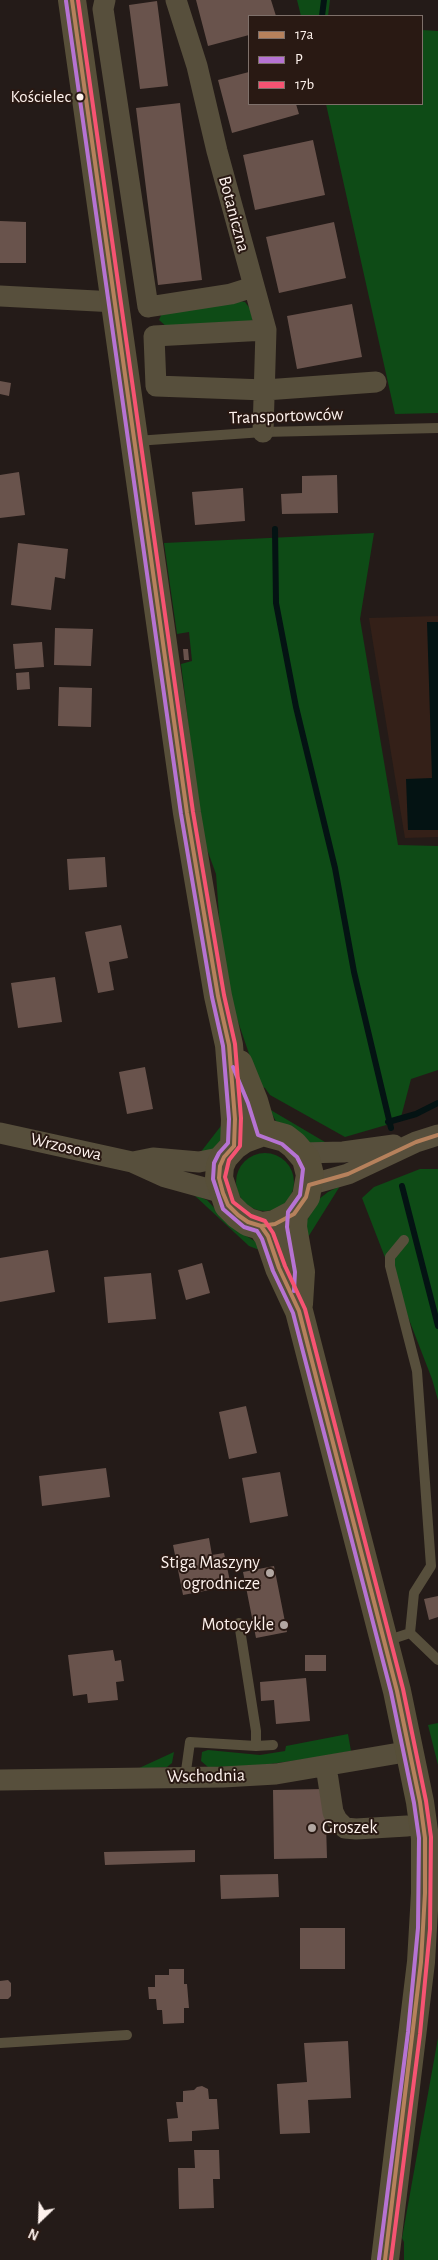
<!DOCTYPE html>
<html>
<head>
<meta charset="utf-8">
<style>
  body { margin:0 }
  #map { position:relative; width:438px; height:2260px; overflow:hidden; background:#241b18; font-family:"Alegreya Sans",sans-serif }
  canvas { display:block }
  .legend { position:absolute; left:248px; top:15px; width:175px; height:90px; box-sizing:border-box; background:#291913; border:1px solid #7e706a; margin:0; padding:6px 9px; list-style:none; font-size:15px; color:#fef2ed }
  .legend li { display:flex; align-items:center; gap:10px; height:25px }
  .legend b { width:25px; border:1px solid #7e706a }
  .north { position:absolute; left:15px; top:2195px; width:50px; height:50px; -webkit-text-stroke:4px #291913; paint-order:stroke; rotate:204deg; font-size:14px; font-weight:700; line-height:20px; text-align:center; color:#fef2ed }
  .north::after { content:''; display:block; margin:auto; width:18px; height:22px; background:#fef2ed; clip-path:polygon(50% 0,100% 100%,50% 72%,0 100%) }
</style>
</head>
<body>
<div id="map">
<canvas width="438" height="2260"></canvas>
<ul class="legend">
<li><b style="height:6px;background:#b6815c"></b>17a</li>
<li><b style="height:6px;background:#b673d3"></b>P</li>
<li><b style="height:6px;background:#f65372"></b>17b</li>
</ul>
<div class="north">N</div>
</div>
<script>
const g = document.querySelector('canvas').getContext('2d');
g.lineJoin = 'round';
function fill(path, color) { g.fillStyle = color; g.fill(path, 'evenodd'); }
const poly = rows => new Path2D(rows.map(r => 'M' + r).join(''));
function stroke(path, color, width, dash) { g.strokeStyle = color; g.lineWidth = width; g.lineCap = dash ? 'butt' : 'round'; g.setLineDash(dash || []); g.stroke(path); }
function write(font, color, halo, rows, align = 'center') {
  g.font = font + ' "Alegreya Sans",sans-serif'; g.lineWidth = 4; g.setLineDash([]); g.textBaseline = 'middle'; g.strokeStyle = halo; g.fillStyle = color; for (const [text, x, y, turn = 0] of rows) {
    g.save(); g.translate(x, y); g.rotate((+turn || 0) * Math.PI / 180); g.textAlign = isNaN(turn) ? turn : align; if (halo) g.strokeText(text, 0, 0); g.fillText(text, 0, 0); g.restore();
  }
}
fill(poly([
  [438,616,438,837,405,838,369,618]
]), '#342018');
fill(poly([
  [297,0,330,0,328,16,301,16],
  [422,30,438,31,438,413,395,414,326,104,422,104],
  [234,300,245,302,251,310,253,324,167,327,159,320,162,313],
  [374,533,360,619,398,845,438,846,438,1070,411,1079,400,1121,345,1137,270,1095,265,1088,260,1086,230,998,221,943,216,874,204,841,199,811,181,664,192,661,189,632,177,634,164,543],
  [269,1109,330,1145,315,1146,277,1123],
  [224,1122,225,1136,213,1149,200,1153],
  '236 1182a29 29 0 1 1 58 0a29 29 0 1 1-58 0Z',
  [420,1169,438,1169,438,1400,432,1379,362,1198,374,1187],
  [340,1186,305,1242,306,1222,319,1199,328,1192],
  [193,1194,207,1200,232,1227,256,1242,262,1251,249,1246],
  [438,1723,438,1765,428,1725],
  [348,1734,351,1751,313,1758,256,1766,208,1767,201,1761,202,1752,208,1750,260,1755,285,1751,286,1746],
  [174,1752,172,1763,167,1767,137,1769],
  [438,2038,438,2260,404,2260,404,2242,402,2238]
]), '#0e4b16');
fill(poly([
  [427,622,438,622,438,830,408,830,406,779,432,778]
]), '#041313');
stroke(poly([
  [322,16,324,0],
  [275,529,276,603,296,707,335,868,354,972,391,1128],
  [388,1122,416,1114,438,1103],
  [402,1186,438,1326]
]), '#041313', 6);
fill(poly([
  [196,0,271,0,276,16,249,16,249,35,208,46],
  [157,1,168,86,140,89,129,5],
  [249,72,249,104,296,104,299,114,232,133,218,80],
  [180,103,202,280,158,285,136,108],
  [313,140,325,195,255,210,243,155],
  [0,221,26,222,26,263,0,263],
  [334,222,346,278,279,293,266,237],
  [352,304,362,357,297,369,287,316],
  [0,381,11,383,9,396,0,394],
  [19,472,25,515,0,518,0,475],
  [337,475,338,513,282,514,281,494,302,493,302,476],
  [243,488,245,521,195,525,192,492],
  [18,543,68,549,65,579,55,577,51,610,11,605],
  [55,628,93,629,91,666,54,665],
  [42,642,44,667,15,669,13,644],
  [183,649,188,649,189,660,184,660],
  [29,672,30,689,17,690,16,673],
  [59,687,92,688,91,727,58,726],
  [105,857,107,887,69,890,67,859],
  [121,925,128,958,109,962,114,990,98,993,85,932],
  [55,977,62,1022,18,1028,11,983],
  [145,1067,153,1109,127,1114,119,1072],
  [48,1250,55,1292,0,1302,0,1258],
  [202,1263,210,1293,186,1300,178,1270],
  [151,1273,156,1319,108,1323,104,1277],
  [246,1406,257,1453,229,1459,219,1412],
  [106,1468,110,1497,42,1506,39,1476],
  [280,1472,288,1516,250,1523,242,1478],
  [209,1538,212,1555,224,1553,231,1586,183,1595,173,1545],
  [274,1566,287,1632,256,1638,243,1572],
  [438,1596,438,1617,429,1620,424,1599],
  [113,1650,115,1661,121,1660,124,1681,116,1682,118,1700,88,1703,87,1694,73,1696,68,1655],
  [305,1655,326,1655,326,1671,305,1671],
  [306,1678,310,1721,276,1724,274,1700,261,1701,260,1682],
  [325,1789,327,1858,274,1859,273,1790],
  [195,1850,195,1862,105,1865,104,1852],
  [278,1874,279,1897,221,1899,220,1875],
  [300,1928,345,1928,345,1969,300,1969],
  [169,1969,184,1969,184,1984,187,1984,189,2008,184,2008,184,2023,163,2024,162,2010,157,2010,156,1999,149,1999,148,1987,155,1987,155,1975,169,1975],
  [8,1980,11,1983,11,1996,8,1999,0,1999,0,1981],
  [348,2041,351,2098,308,2100,310,2133,280,2134,277,2084,307,2082,304,2043],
  [202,2086,208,2089,209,2099,217,2099,219,2129,192,2131,192,2141,169,2142,167,2119,178,2118,176,2102,183,2102,183,2091,194,2090,197,2087],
  [194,2150,219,2150,220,2179,213,2179,214,2208,179,2209,178,2168,195,2168]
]), '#69534c');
stroke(poly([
  [136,441,263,432,438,428],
  [239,1623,256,1731,256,1746],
  [410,1633,438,1660],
  [386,1641,410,1633,414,1593,431,1566,417,1371,390,1266,390,1257,404,1240],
  [185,1778,190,1742,256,1746,273,1745],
  [0,2043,127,2035]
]), '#574f3c', 10);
stroke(poly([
  [105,0,103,9,148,307,231,294,253,287],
  [176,0,197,66,217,151,266,330,263,432],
  [0,296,116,302],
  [266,330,154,336,156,386,265,390,376,382],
  [0,1133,132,1162,165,1177,223,1193],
  [302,1153,343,1152,394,1145],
  [133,1162,153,1158,199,1162,224,1157],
  [309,1185,348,1174,416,1142,438,1135],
  [326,1766,333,1812,337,1820,345,1828,356,1829,407,1826],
  [0,1780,223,1777,276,1774,411,1751]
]), '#574f3c', 21);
stroke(poly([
  [72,0,187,813,218,996,229,1045,235,1119,234,1146],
  [239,1064,254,1101,263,1132],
  [263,1132,285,1138,294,1145,306,1159,310,1175,306,1197,294,1214,275,1224,261,1226,248,1222,238,1215,228,1205,219,1178,220,1166,224,1157,234,1146,244,1139,263,1132],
  [294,1214,293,1227,301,1272,299,1304],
  [261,1226,268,1236,279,1268,299,1311,397,1691,420,1802,425,1838,425,1893,421,1962,385,2260]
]), '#574f39', 28);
stroke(poly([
  [72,0,187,813,218,996,229,1045,235,1119,234,1146],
  [234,1146,224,1157,220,1166,219,1178,223,1193,228,1205,238,1215,248,1222,261,1226,275,1224,294,1214,306,1197,309,1185,348,1174,416,1142,438,1135],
  [261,1226,268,1236,279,1268,299,1311,397,1691,420,1802,425,1838,425,1893,421,1962,385,2260]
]), '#b6815c', 4);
stroke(poly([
  [66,1,181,814,212,997,223,1046,229,1119,228,1143,219,1153,214,1163,213,1179,223,1209,244,1227,257,1231,262,1239,273,1271,293,1313,391,1692,414,1803,419,1838,418,1928,408,2032,379,2259],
  [233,1067,248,1103,258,1135,282,1144,297,1157,303,1169,300,1195,288,1212,287,1227,295,1272,294,1291]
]), '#b673d3', 4);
stroke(poly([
  [78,0,193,812,224,995,235,1044,241,1118,240,1146,229,1160,225,1177,233,1202,251,1216,265,1221,273,1233,285,1266,305,1309,403,1689,426,1801,431,1837,430,1929,420,2034,391,2260]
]), '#f65372', 4);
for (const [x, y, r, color] of [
  [80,97,4.5,"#fef2ed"],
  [270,1573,5,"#b2a7a2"],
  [284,1625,5,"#b2a7a2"],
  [312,1828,5,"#b2a7a2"]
]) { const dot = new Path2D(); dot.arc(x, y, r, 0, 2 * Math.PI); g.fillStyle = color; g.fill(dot); stroke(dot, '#291913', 2); }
write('17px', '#fef2ed', '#291913', [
  ["Kościelec",71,97]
], 'right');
write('18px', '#fef2ed', '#291913', [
  ["Botaniczna",234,214,75],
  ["Transportowców",286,416,-2],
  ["Wrzosowa",66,1147,13],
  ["Wschodnia",206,1776,-1]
]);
write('18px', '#fef2ed', '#291913', [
  ["Stiga Maszyny",260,1563],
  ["ogrodnicze",260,1584],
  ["Motocykle",274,1625],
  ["Groszek",322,1828,"left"]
], 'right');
</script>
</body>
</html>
